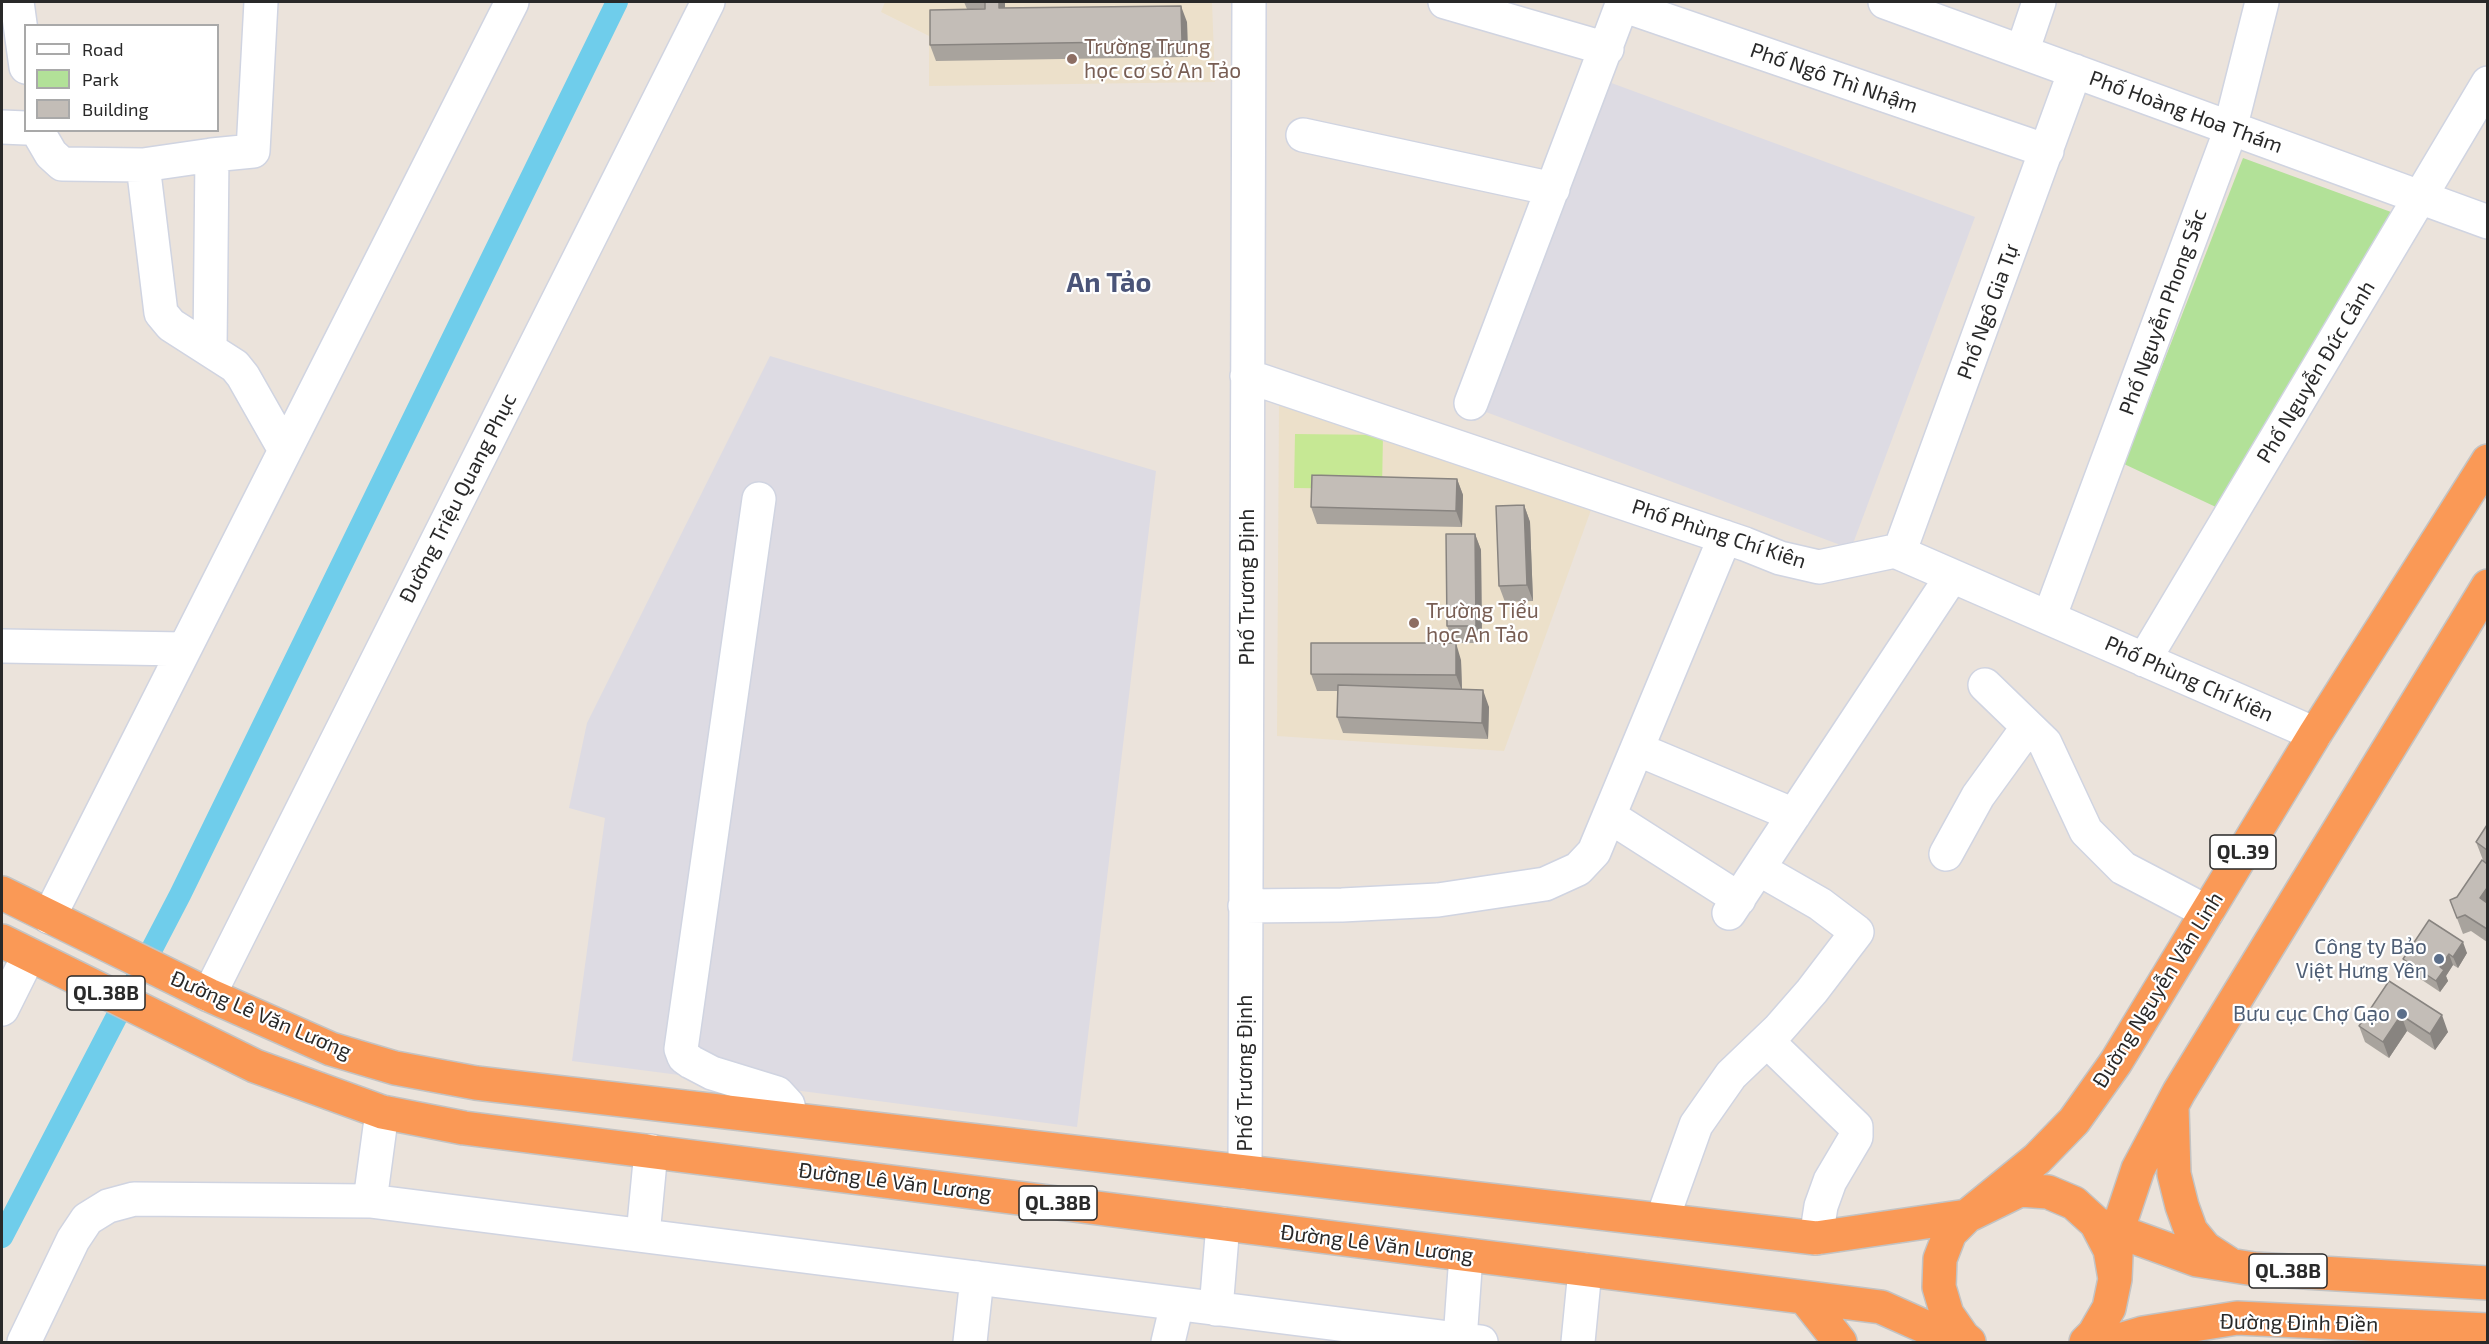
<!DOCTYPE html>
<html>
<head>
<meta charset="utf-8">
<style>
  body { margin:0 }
  #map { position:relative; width:2489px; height:1344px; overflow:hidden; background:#ebe3db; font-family:"Exo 2",sans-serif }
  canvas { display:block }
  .frame { position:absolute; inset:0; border:3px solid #292929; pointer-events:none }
  .legend { position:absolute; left:24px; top:24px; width:195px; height:108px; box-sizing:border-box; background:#fff; border:2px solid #a9a9a9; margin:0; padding:8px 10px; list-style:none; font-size:18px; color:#292929 }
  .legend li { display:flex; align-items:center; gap:12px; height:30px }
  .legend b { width:30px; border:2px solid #a9a9a9 }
</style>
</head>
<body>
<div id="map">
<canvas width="2489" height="1344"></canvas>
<div class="frame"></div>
<ul class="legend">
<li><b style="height:8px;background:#fff"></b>Road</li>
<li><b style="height:16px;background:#b2e198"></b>Park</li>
<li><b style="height:16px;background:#c3bdb7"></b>Building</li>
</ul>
</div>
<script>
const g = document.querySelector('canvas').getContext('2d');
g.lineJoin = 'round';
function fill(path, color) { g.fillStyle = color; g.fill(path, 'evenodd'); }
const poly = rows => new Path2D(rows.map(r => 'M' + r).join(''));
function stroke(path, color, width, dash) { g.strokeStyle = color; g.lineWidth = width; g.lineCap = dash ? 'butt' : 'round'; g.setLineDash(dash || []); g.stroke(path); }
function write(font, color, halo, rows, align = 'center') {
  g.font = font + ' "Exo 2",sans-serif'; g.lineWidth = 4.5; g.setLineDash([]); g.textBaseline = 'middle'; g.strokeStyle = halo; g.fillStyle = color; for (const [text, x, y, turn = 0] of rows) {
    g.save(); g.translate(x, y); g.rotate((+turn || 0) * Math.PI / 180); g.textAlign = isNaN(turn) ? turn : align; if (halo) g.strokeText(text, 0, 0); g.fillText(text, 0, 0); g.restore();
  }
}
fill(poly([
  [1606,81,1975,217,1851,549,1486,412],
  [770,356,1156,471,1077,1127,572,1061,605,818,569,808,587,723]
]), '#dddbe3');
fill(poly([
  [885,2,1212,2,1215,82,929,86,929,36,881,12],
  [1305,403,1591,510,1504,751,1277,736,1279,404]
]), '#ece0ca');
fill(poly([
  [2243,158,2391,212,2218,508,2124,464]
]), '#b2e198');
fill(poly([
  [1295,434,1383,435,1382,489,1294,488]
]), '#c6e894');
stroke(poly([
  [2,1237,180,895,617,2]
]), '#6fcdeb', 22);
const minor = poly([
  [17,2,26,67],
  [1445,2,1607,49],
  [1885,2,2488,222],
  [1622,5,2047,151],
  [2022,52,2039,2],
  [2,127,26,128],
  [37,130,51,154,62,164,143,165,161,313,171,325,235,366,243,376,285,450],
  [1303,135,1553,189],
  [143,165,212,155],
  [210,349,212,155,253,151,261,2],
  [1247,376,1745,544,1780,558,1819,567,1895,551,2315,734],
  [1471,403,1623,2],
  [759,499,681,1049,684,1057,691,1062,712,1073,777,1093,788,1105,791,1119],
  [1899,553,2075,71],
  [2049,618,2228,137,2262,2],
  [2,646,184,649],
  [2144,660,2488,83],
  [1985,685,2045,743,2086,831,2123,868,2207,912],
  [1637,749,1794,815],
  [1609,816,1739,899],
  [1946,854,1978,796,2028,727],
  [1245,906,1342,905,1438,900,1545,884,1578,869,1594,852,1725,537],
  [1729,913,1952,576],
  [49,917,512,2],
  [209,995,708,2],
  [2,1009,29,955],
  [1767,1041,1856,1127,1856,1137,1830,1181,1821,1206,1816,1238],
  [1245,1172,1249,2],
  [370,1201,382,1112],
  [1662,1220,1696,1125,1731,1075,1778,1030,1812,991,1857,932,1820,904,1759,869],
  [643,1235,651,1151],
  [1216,1309,1223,1224],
  [1460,1340,1466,1255],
  [24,1342,73,1240,87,1219,108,1206,134,1199,370,1201,1481,1342],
  [970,1342,977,1278],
  [1168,1342,1177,1304],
  [1578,1342,1585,1270]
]);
const highway = poly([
  [2,893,209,995,331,1049,395,1068,476,1083,1816,1238,1967,1216],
  [2,941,255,1066,382,1112,464,1128,1881,1307,1959,1342],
  [2172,1107,2174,1174,2182,1206,2191,1231,2205,1248,2228,1263],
  [1967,1216,2037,1159,2074,1121,2116,1062,2315,734,2488,461],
  [2098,1224,2197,1260,2254,1269,2488,1283],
  [2115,1279,2117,1232,2138,1169,2179,1092,2488,586],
  [1805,1298,1840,1342],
  [1969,1342,1963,1337,1947,1314,1939,1287,1940,1259,1950,1233,1967,1216,2020,1190,2048,1192,2074,1203,2096,1223,2110,1250,2115,1279,2109,1308,2094,1334,2086,1342],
  [2113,1342,2143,1333,2237,1318,2488,1330]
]);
stroke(minor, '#d0d4e1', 36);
stroke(highway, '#c3c3c3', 36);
stroke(minor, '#fff', 33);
stroke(highway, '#fa9956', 33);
fill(poly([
  [964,2,1005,2,1005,8,1187,22,1188,57,936,61,930,45,967,9],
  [1457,479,1463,495,1462,527,1317,524,1311,507],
  [1524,505,1530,522,1533,601,1505,602,1499,586],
  [1475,534,1481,550,1482,643,1453,643,1447,626],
  [1461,660,1462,690,1489,707,1488,739,1343,733,1337,717,1338,691,1317,691,1311,674],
  [2487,825,2487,942,2471,931,2463,934,2450,900,2457,897,2483,860,2476,842],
  [2429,920,2467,953,2458,968,2453,965,2446,976,2448,981,2440,992,2407,970,2403,959],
  [2389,981,2448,1032,2435,1050,2407,1031,2389,1058,2365,1042,2359,1026]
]), '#a8a39d');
fill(poly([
  [999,2,1005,2,1005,25,999,8],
  [1181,6,1187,22,1188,57,1182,41],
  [1457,479,1463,495,1462,527,1456,511],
  [1524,505,1530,522,1533,601,1527,585],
  [1475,534,1481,550,1482,643,1476,626],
  [1456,643,1461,660,1462,691,1456,675],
  [1483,690,1489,707,1488,739,1482,723],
  [2487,888,2487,913,2480,898],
  [2463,942,2467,953,2458,968,2453,957],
  [2449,954,2453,965,2446,976,2448,981,2440,992,2436,981,2440,967],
  [2401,1015,2407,1031,2389,1058,2383,1042],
  [2442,1015,2448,1032,2435,1050,2430,1034]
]), '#888480');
const building = poly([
  [985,2,999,2,999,8,1181,6,1182,41,930,45,930,10,985,9,985,2],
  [1312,475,1457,479,1456,511,1311,507,1312,475],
  [1524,505,1527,585,1499,586,1496,506,1524,505],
  [1446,534,1475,534,1476,626,1447,626,1446,534],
  [1311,643,1456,643,1456,675,1311,674,1311,643],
  [1338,685,1483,690,1482,723,1337,717,1338,685],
  [2487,825,2487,850,2476,842,2487,825],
  [2482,860,2487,864,2487,888,2480,898,2487,903,2487,929,2465,915,2457,918,2450,900,2457,897,2482,860],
  [2429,920,2463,942,2453,957,2449,954,2440,967,2444,970,2436,981,2403,959,2429,920],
  [2389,981,2442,1015,2430,1034,2401,1015,2383,1042,2359,1026,2389,981]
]);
fill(building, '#c3bdb7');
stroke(building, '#888480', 1.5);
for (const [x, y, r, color] of [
  [1072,59,6,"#8d6e63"],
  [1414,623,6,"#8d6e63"],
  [2439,959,6,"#5c6f8a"],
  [2402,1014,6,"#5c6f8a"]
]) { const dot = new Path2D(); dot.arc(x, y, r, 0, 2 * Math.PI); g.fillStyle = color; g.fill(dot); stroke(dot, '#fff', 2); }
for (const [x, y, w] of [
  [2243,852,66],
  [106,993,78],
  [1058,1203,78],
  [2288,1271,78]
]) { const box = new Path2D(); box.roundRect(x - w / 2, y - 17, w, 34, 4.5); g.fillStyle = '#fff'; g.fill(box); stroke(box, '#292929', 1.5); }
write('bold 20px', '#292929', null, [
  ["QL.39",2243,852],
  ["QL.38B",106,993],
  ["QL.38B",1058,1203],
  ["QL.38B",2288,1271]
]);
write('21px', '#785e54', '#fff', [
  ["Trường Trung",1084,47],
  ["học cơ sở An Tảo",1084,71],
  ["Trường Tiểu",1426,611],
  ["học An Tảo",1426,635]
], 'left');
write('21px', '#292929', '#fff', [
  ["Phố Ngô Thì Nhậm",1834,78,19],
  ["Phố Hoàng Hoa Thám",2186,112,20],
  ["Phố Ngô Gia Tự",1988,312,-70],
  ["Phố Nguyễn Phong Sắc",2163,312,-70],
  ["Phố Nguyễn Đức Cảnh",2316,372,-59],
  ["Đường Triệu Quang Phục",458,498,-63],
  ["Phố Phùng Chí Kiên",1719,534,18],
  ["Phố Trương Định",1247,587,-90],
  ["Phố Phùng Chí Kiên",2189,679,24],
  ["Đường Nguyễn Văn Linh",2158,990,-58],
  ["Đường Lê Văn Lương",261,1015,23],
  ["Phố Trương Định",1245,1073,-90],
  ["Đường Lê Văn Lương",895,1182,7],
  ["Đường Lê Văn Lương",1377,1244,7],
  ["Đường Đinh Điền",2299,1323,1]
]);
write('21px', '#4e5e75', '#fff', [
  ["Công ty Bảo",2427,947],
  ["Việt Hưng Yên",2427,971],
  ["Bưu cục Chợ Gạo",2390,1014]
], 'right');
write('bold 27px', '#4a5478', '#fff', [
  ["An Tảo",1109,283]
]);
</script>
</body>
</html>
